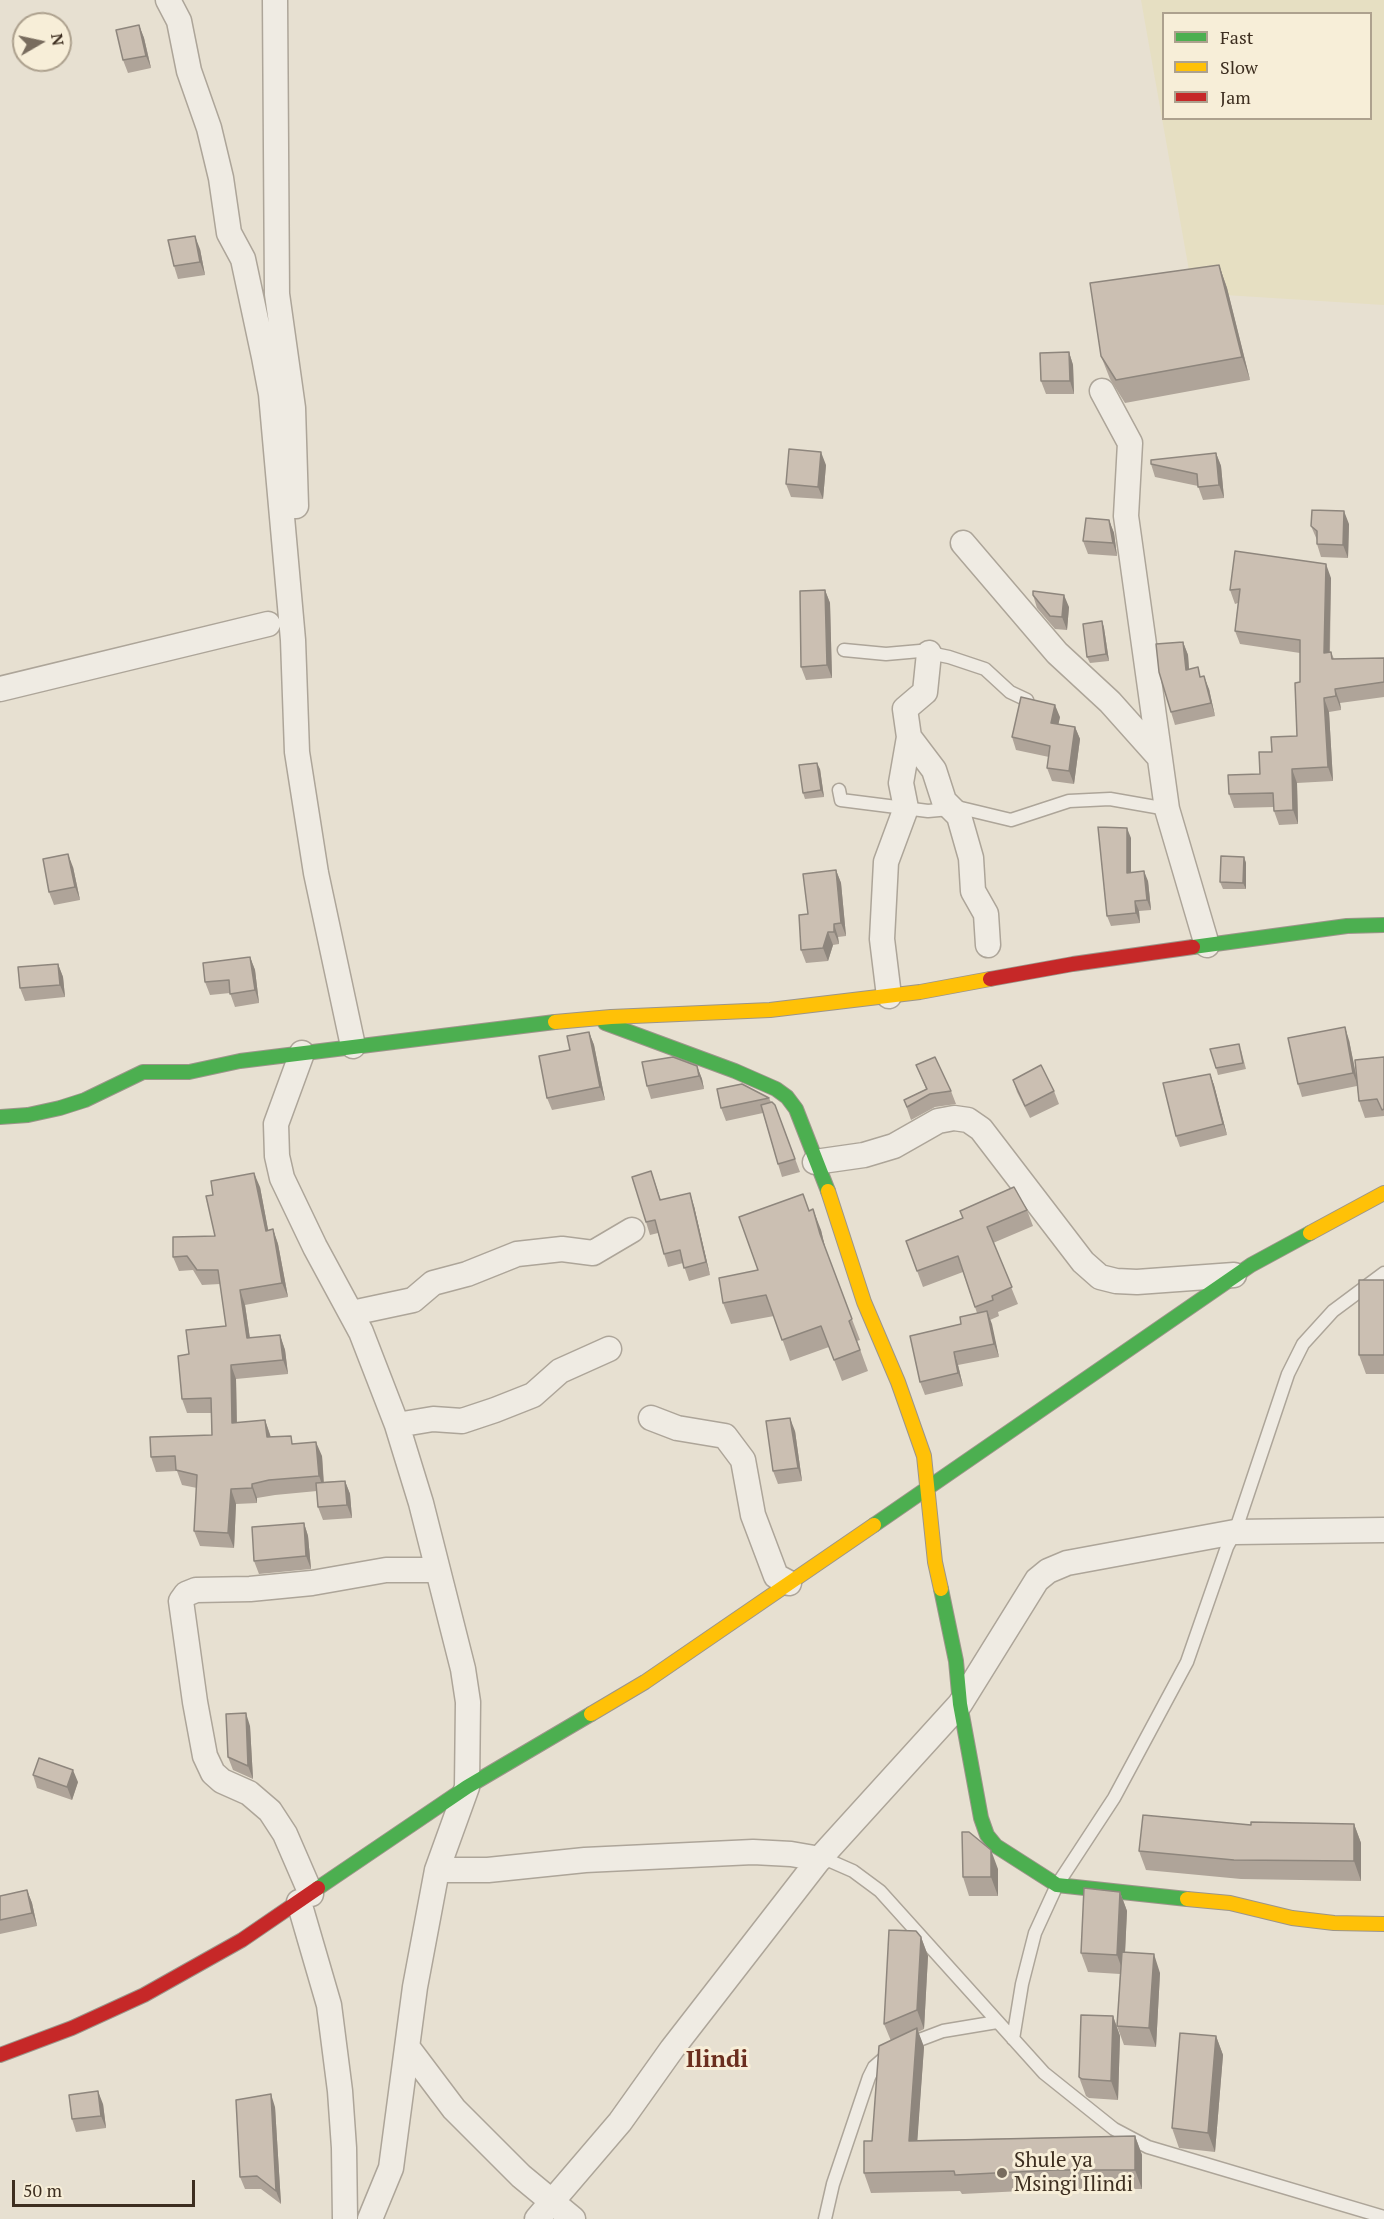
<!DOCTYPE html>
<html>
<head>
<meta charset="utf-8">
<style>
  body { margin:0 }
  #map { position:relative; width:1384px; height:2219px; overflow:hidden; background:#e7e0d1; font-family:"PT Serif",serif }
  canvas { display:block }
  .legend { position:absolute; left:1162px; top:12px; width:210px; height:108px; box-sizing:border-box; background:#f7eed8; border:2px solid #ada18e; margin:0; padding:8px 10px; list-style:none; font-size:18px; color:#3d2e20 }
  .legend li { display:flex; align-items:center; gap:12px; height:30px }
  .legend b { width:30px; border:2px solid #ada18e }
  .north { position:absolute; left:12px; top:12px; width:60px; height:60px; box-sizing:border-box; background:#f7eed8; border:2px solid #ada18e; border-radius:50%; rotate:81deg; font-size:16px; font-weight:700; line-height:24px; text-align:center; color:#3d2e20 }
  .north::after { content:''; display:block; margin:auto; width:21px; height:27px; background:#786c5e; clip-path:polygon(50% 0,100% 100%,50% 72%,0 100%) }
  .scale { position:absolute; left:12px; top:2180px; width:183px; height:27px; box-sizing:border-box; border:3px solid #3d2e20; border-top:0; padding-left:8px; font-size:18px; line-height:21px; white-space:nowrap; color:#3d2e20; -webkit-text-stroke:4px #f7eed8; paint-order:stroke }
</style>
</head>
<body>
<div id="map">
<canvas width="1384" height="2219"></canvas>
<ul class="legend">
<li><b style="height:8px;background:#4caf50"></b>Fast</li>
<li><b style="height:8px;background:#ffc107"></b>Slow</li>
<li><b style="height:8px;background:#c62828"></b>Jam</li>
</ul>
<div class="north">N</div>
<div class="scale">50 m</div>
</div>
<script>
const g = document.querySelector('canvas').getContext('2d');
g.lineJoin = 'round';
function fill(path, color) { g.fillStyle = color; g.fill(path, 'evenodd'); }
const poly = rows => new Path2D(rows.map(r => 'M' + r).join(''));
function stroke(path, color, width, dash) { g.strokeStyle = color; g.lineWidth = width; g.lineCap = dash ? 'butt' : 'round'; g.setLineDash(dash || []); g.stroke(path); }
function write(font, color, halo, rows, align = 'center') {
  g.font = font + ' "PT Serif",serif'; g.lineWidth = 6; g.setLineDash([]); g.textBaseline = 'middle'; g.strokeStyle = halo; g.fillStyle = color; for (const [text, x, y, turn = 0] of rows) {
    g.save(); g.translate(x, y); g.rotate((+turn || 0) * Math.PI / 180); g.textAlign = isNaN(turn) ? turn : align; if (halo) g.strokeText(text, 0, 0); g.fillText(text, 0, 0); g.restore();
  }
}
fill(poly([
  [1141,0,1384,0,1384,305,1193,293],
  [1164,14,1370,14,1370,118,1164,118]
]), '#e6dfc2');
const lane = poly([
  [844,650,886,654,920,651,949,657,985,669,1010,692,1027,700],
  [839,790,841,800,928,811,961,808,1011,820,1069,801,1110,799,1167,809],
  [821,1857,853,1871,880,1891,1044,2073,1114,2129,1148,2147,1384,2217],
  [1013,2039,1022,1984,1035,1933,1057,1885,1114,1798,1187,1662,1227,1547,1235,1532,1288,1374,1303,1344,1333,1311,1384,1273],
  [906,2045,943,2031,997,2022],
  [825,2219,833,2184,869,2077,874,2067,890,2053]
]);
const street = poly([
  [168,0,179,21,189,71,209,128,221,178,229,233,243,259,264,357,271,394,293,640,297,752,316,873,353,1046],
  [275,0,277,294,293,408,296,506],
  [1102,391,1130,443,1126,516,1167,809,1207,945],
  [963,543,1057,653,1110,702,1160,758],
  [929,653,925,692,905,709,909,737,934,770,944,801,959,816,971,858,973,891,986,914,988,945],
  [0,689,268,624],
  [889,996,882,939,886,862,906,808,901,783,909,737],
  [302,1053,276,1124,277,1156,282,1178,315,1247,361,1332,397,1425,421,1503,463,1669,468,1702,467,1787,437,1870,415,1987,391,2168,370,2219],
  [815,1162,864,1155,894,1146,938,1121,954,1118,968,1120,981,1129,1083,1262,1100,1277,1116,1281,1137,1282,1234,1275],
  [352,1313,413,1300,433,1283,467,1274,517,1254,562,1249,593,1253,632,1230],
  [651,1418,677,1428,725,1436,743,1460,753,1515,776,1576,789,1583],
  [397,1425,433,1419,462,1421,495,1410,533,1395,560,1371,609,1349],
  [437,1870,488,1870,585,1860,753,1852,791,1854,820,1859],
  [311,1894,285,1834,270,1811,249,1793,222,1781,213,1773,205,1756,195,1702,181,1601,186,1594,196,1590,250,1589,312,1583,386,1570,438,1570],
  [299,1902,329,2005,340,2091,344,2148,345,2219],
  [408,2048,454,2109,521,2176,573,2219],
  [537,2219,620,2122,672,2049,821,1857,960,1704,1037,1580,1048,1571,1067,1563,1235,1532,1384,1530]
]);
const fast = poly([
  [1193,947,1347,926,1384,925],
  [605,1023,735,1071,776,1089,787,1097,796,1109,828,1191],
  [0,1117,28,1115,60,1108,85,1100,143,1072,189,1072,240,1061,555,1022],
  [874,1525,1251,1265,1310,1233],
  [941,1589,956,1661,960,1704,981,1818,987,1835,996,1846,1057,1885,1187,1899],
  [318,1888,467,1787,591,1714]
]);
const slow = poly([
  [555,1022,611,1017,770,1010,920,992,990,979],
  [828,1191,864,1302,898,1382,924,1456,935,1562,941,1589],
  [1310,1233,1384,1193],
  [591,1714,645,1682,874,1525],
  [1187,1899,1230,1903,1292,1918,1334,1923,1384,1924]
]);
const jam = poly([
  [990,979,1073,964,1193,947],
  [0,2055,72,2028,144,1995,242,1940,318,1888]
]);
stroke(lane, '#ada599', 15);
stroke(street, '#ada599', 27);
stroke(fast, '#9c958a', 16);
stroke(slow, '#9c958a', 16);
stroke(jam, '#9c958a', 16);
stroke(lane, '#efebe3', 12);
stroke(street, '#efebe3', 24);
stroke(fast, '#4caf50', 14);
stroke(slow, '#ffc107', 14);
stroke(jam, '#c62828', 14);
fill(poly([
  [139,25,144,38,151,68,128,73,123,60],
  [200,249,205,275,178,279,174,266],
  [1219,265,1227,288,1250,380,1125,403,1110,379,1101,356],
  [1069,352,1073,365,1074,394,1046,394,1041,381],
  [1216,453,1221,466,1224,498,1203,500,1198,486,1155,477,1151,464],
  [826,465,823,499,791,497,786,484],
  [1109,520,1114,533,1117,556,1088,554,1083,541],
  [1349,524,1348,558,1321,557,1317,544,1317,540,1311,526],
  [1331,578,1330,652,1331,652,1334,659,1384,658,1384,697,1340,703,1341,710,1329,712,1333,781,1297,783,1298,824,1279,825,1274,811,1274,807,1234,808,1229,794,1260,774,1272,752,1297,736,1300,682,1300,653,1240,644,1235,631,1238,603,1235,604,1230,590],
  [825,590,830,603,832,678,806,680,801,667],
  [1033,595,1069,607,1067,630,1055,629,1037,608],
  [1102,621,1104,628,1109,661,1090,663,1087,657],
  [1183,642,1188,655,1189,670,1209,689,1215,716,1175,725,1171,712],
  [1060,717,1058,724,1075,727,1080,739,1074,784,1052,781,1047,768,1049,757,1016,750,1012,737],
  [820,769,824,797,805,799,803,793],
  [1131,838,1131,873,1148,881,1151,910,1139,911,1140,923,1111,926,1107,916],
  [1244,857,1246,863,1246,889,1223,889,1220,882],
  [73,867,80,900,54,905,49,892],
  [836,870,841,883,846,936,838,937,839,944,833,945,828,961,806,963,801,950,808,914],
  [250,957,255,970,259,1003,235,1007,230,993,210,995,205,982],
  [58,964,63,977,65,997,25,1001,20,988],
  [589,1032,594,1045,605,1100,552,1110,547,1098,570,1050],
  [1349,1040,1356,1074,1384,1057,1384,1117,1384,1116,1365,1118,1359,1101,1357,1086,1302,1097,1298,1084],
  [1241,1050,1246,1069,1218,1075,1216,1068],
  [916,1065,951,1091,956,1104,935,1107,911,1120,904,1100,926,1089],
  [697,1066,702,1079,704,1089,651,1099,647,1086],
  [1210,1074,1214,1085,1227,1135,1180,1147,1176,1136],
  [1013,1080,1054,1091,1059,1104,1030,1118,1017,1092],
  [769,1098,771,1102,775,1105,800,1172,782,1177,778,1164,763,1113,726,1121,721,1108],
  [651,1171,661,1200,694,1206,710,1275,689,1281,683,1263,668,1267,664,1254,658,1233,650,1235,646,1222],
  [260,1187,268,1230,273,1229,278,1244,288,1297,245,1305,250,1338,280,1335,285,1350,288,1374,236,1379,237,1423,265,1420,271,1437,294,1444,322,1456,324,1482,345,1481,350,1494,352,1518,323,1520,318,1507,317,1491,275,1495,257,1498,257,1503,236,1504,234,1548,200,1546,194,1531,197,1488,182,1485,177,1471,156,1472,151,1457,212,1435,211,1413,187,1413,182,1399,189,1354,226,1326,220,1284,202,1285,193,1270,179,1271,173,1257,215,1236],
  [1027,1210,1033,1226,993,1243,1018,1304,998,1312,999,1316,990,1320,999,1357,958,1365,963,1386,925,1395,920,1382,961,1324,977,1313,963,1272,923,1287,906,1241],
  [809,1211,821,1230,826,1252,860,1340,857,1341,868,1371,842,1381,829,1347,790,1361,774,1316,731,1324,723,1303,758,1270],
  [1384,1280,1384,1374,1366,1374,1359,1355],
  [795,1431,802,1481,778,1484,773,1471],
  [304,1523,308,1536,311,1569,259,1574,254,1561],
  [250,1726,253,1779,233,1770,228,1757],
  [33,1775,78,1782,72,1800,37,1788],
  [1354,1824,1361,1843,1361,1881,1241,1879,1146,1870,1139,1851,1251,1825],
  [998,1869,998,1896,969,1896,963,1877],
  [27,1890,32,1903,37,1926,0,1934,0,1896],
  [1120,1892,1127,1911,1125,1952,1160,1973,1156,2047,1124,2045,1117,2026,1120,1974,1088,1972,1081,1953],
  [921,1937,928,1956,924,2029,918,2032,924,2047,917,2140,1135,2136,1142,2155,1142,2189,1062,2189,962,2194,960,2191,871,2193,864,2173,872,2141,891,2041,884,2024],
  [1113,2016,1120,2036,1118,2100,1089,2098,1086,2096,1079,2077],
  [1216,2036,1223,2055,1215,2152,1179,2148,1172,2128],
  [103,2104,106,2128,76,2132,72,2119],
  [275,2107,281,2204,261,2189,245,2189,240,2177]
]), '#afa499');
fill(poly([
  [139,25,144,38,151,68,146,56],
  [195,236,200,249,205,275,200,262],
  [1219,265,1227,288,1250,380,1242,357],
  [1069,352,1073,365,1074,394,1070,381],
  [821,452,826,465,823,499,818,487],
  [1216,453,1221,466,1224,498,1219,485],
  [1344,511,1349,524,1348,558,1343,545],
  [1109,520,1114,533,1117,556,1113,543],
  [1326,564,1331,578,1329,667,1324,653],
  [825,590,830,603,832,678,827,665],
  [1064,595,1069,607,1067,630,1062,617],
  [1102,621,1104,628,1109,661,1106,654],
  [1183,642,1188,655,1190,683,1186,670],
  [1204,676,1209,689,1215,716,1211,703],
  [1335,689,1340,703,1341,710,1336,696],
  [1324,698,1329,712,1333,781,1328,767],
  [1055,705,1060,717,1056,736,1051,723],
  [1075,727,1080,739,1074,784,1069,771],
  [817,763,820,769,824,797,821,790],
  [1292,769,1297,783,1298,824,1293,810],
  [1127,828,1131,838,1131,883,1127,873],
  [68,854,73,867,80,900,75,887],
  [1244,857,1246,863,1246,889,1243,883],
  [836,870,841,883,846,936,841,923],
  [1144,871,1148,881,1151,910,1147,900],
  [1135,901,1139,911,1140,923,1136,913],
  [834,924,838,937,839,944,834,932],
  [828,932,833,945,828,961,823,948],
  [250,957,255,970,259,1003,255,990],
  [58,964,63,977,65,997,60,985],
  [1345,1027,1349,1040,1358,1086,1353,1073],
  [589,1032,594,1045,605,1100,600,1087],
  [697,1066,702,1079,704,1089,699,1076],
  [1210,1074,1214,1085,1227,1135,1223,1124],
  [254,1173,260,1187,271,1245,266,1231],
  [690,1193,694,1206,710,1275,706,1262],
  [813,1209,821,1230,827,1255,820,1234],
  [273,1229,278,1244,288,1297,282,1283],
  [240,1290,245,1305,252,1353,247,1338],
  [987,1311,992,1324,999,1357,994,1344],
  [280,1335,285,1350,288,1374,283,1360],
  [954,1352,958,1365,963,1386,958,1373],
  [231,1365,236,1379,237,1438,232,1423],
  [790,1418,795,1431,802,1481,798,1468],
  [265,1420,270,1435,272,1452,267,1437],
  [316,1442,322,1456,324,1490,319,1476],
  [345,1481,350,1494,352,1518,347,1505],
  [252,1484,257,1498,257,1503,252,1488],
  [231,1489,236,1504,234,1548,228,1533],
  [304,1523,308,1536,311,1569,306,1556],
  [246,1713,250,1726,253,1779,248,1766],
  [73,1770,78,1782,72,1800,67,1787],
  [1354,1824,1361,1843,1361,1881,1354,1861],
  [991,1850,998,1869,998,1896,991,1877],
  [27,1890,32,1903,37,1926,32,1913],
  [1120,1892,1127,1911,1124,1974,1117,1955],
  [921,1937,928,1956,924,2029,917,2010],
  [1154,1954,1160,1973,1156,2047,1149,2028],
  [1113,2016,1120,2036,1118,2100,1111,2081],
  [917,2028,924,2047,916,2160,909,2141],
  [1216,2036,1223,2055,1215,2152,1208,2133],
  [98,2091,103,2104,106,2128,101,2116],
  [271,2094,275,2107,281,2204,276,2191],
  [1135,2136,1142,2155,1142,2189,1135,2170]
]), '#8e867d');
const building = poly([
  [139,25,146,56,123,60,116,30,139,25],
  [195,236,200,262,174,266,168,240,195,236],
  [1219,265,1242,357,1116,380,1101,356,1090,283,1219,265],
  [1069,352,1070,381,1041,381,1040,353,1069,352],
  [789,449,821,452,818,487,786,484,789,449],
  [1216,453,1219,485,1198,487,1197,474,1151,464,1151,460,1216,453],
  [1312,510,1344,511,1343,545,1317,544,1317,531,1311,526,1312,510],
  [1086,518,1109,520,1113,543,1083,541,1086,518],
  [1235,551,1326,564,1324,653,1331,652,1332,659,1384,658,1384,682,1335,689,1336,696,1324,698,1328,767,1292,769,1293,810,1274,811,1273,793,1229,794,1228,775,1260,774,1259,752,1272,752,1271,737,1297,736,1295,683,1300,682,1300,640,1235,631,1240,589,1230,590,1235,551],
  [825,590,827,665,801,667,800,591,825,590],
  [1033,591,1064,595,1062,617,1050,616,1033,595,1033,591],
  [1102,621,1106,654,1087,657,1083,624,1102,621],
  [1183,642,1186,670,1198,667,1200,677,1204,676,1211,703,1171,712,1159,672,1156,644,1183,642],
  [1021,697,1055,705,1051,723,1075,727,1069,771,1047,768,1050,746,1012,737,1021,697],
  [817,763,821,790,803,793,799,765,817,763],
  [1098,827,1127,828,1127,873,1144,871,1147,900,1135,901,1136,913,1107,916,1098,827],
  [68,854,75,887,49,892,43,859,68,854],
  [1221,856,1244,857,1243,883,1220,882,1221,856],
  [836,870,841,923,834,924,834,932,828,932,823,948,801,950,799,915,808,914,803,874,836,870],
  [250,957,255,990,230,994,229,980,205,982,203,963,250,957],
  [58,964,60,985,20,988,18,967,58,964],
  [1345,1027,1353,1073,1298,1084,1288,1038,1345,1027],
  [589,1032,600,1087,547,1098,539,1056,570,1050,567,1036,589,1032],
  [1239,1044,1243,1063,1216,1068,1210,1049,1239,1044],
  [673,1057,697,1066,699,1076,647,1086,642,1062,673,1057],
  [935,1057,951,1091,930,1094,907,1107,904,1100,927,1089,916,1065,935,1057],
  [1384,1057,1384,1109,1382,1110,1377,1099,1359,1101,1355,1060,1384,1057],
  [1041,1065,1054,1091,1025,1106,1013,1080,1041,1065],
  [1210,1074,1223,1124,1176,1136,1163,1083,1210,1074],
  [742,1084,769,1098,721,1108,717,1089,742,1084],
  [772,1102,775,1105,795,1159,778,1164,761,1105,772,1102],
  [651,1171,660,1200,690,1193,706,1262,684,1268,680,1250,664,1254,655,1220,646,1222,632,1177,651,1171],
  [254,1173,266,1231,273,1229,282,1283,240,1290,247,1338,280,1335,283,1360,231,1365,232,1423,265,1420,267,1437,291,1436,292,1444,316,1442,319,1476,269,1480,252,1484,252,1488,231,1489,228,1533,194,1531,197,1475,176,1470,175,1456,151,1457,150,1437,212,1435,211,1398,182,1399,178,1356,189,1354,186,1330,226,1326,218,1270,197,1270,187,1256,173,1257,173,1237,215,1236,206,1196,213,1195,211,1181,254,1173],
  [1014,1187,1027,1210,987,1227,1012,1287,992,1296,993,1300,975,1307,958,1256,917,1271,906,1241,963,1218,960,1211,1014,1187],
  [803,1194,809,1211,813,1209,820,1234,852,1319,849,1321,860,1350,834,1360,821,1326,782,1340,766,1295,723,1303,719,1278,758,1270,739,1217,803,1194],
  [1359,1280,1384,1280,1384,1355,1359,1355,1359,1280],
  [987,1311,994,1344,954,1352,958,1373,920,1382,910,1336,961,1324,960,1317,987,1311],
  [790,1418,798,1468,773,1471,766,1421,790,1418],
  [345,1481,347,1505,318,1507,316,1483,345,1481],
  [304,1523,306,1556,254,1561,252,1527,304,1523],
  [246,1713,248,1766,228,1757,226,1714,246,1713],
  [39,1758,73,1770,67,1787,33,1775,39,1758],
  [1143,1815,1251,1825,1251,1822,1354,1824,1354,1861,1234,1860,1139,1851,1143,1815],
  [962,1832,969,1832,991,1850,991,1877,963,1877,962,1832],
  [1084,1888,1120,1892,1117,1955,1081,1953,1084,1888],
  [27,1890,32,1913,0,1920,0,1896,27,1890],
  [889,1930,916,1931,921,1937,917,2010,884,2024,889,1930],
  [1122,1952,1154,1954,1149,2028,1117,2026,1122,1952],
  [1081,2015,1113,2016,1111,2081,1082,2079,1079,2077,1081,2015],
  [917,2028,909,2141,1135,2136,1135,2170,1055,2170,955,2175,954,2171,864,2173,864,2141,872,2141,879,2046,917,2028],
  [1180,2033,1216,2036,1208,2133,1172,2128,1180,2033],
  [98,2091,101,2116,72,2119,69,2095,98,2091],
  [271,2094,276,2191,257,2176,240,2177,236,2100,271,2094]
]);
fill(building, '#cbbfb2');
stroke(building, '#8e867d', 1.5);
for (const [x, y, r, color] of [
  [1002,2173,6,"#786c5e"]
]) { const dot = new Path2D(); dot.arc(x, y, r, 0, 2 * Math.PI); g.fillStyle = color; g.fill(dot); stroke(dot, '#f7eed8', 2); }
write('21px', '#3d2e20', '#f7eed8', [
  ["Shule ya",1014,2161],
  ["Msingi Ilindi",1014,2185]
], 'left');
write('bold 24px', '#6b2e1e', '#f7eed8', [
  ["Ilindi",717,2060]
]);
</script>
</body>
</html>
